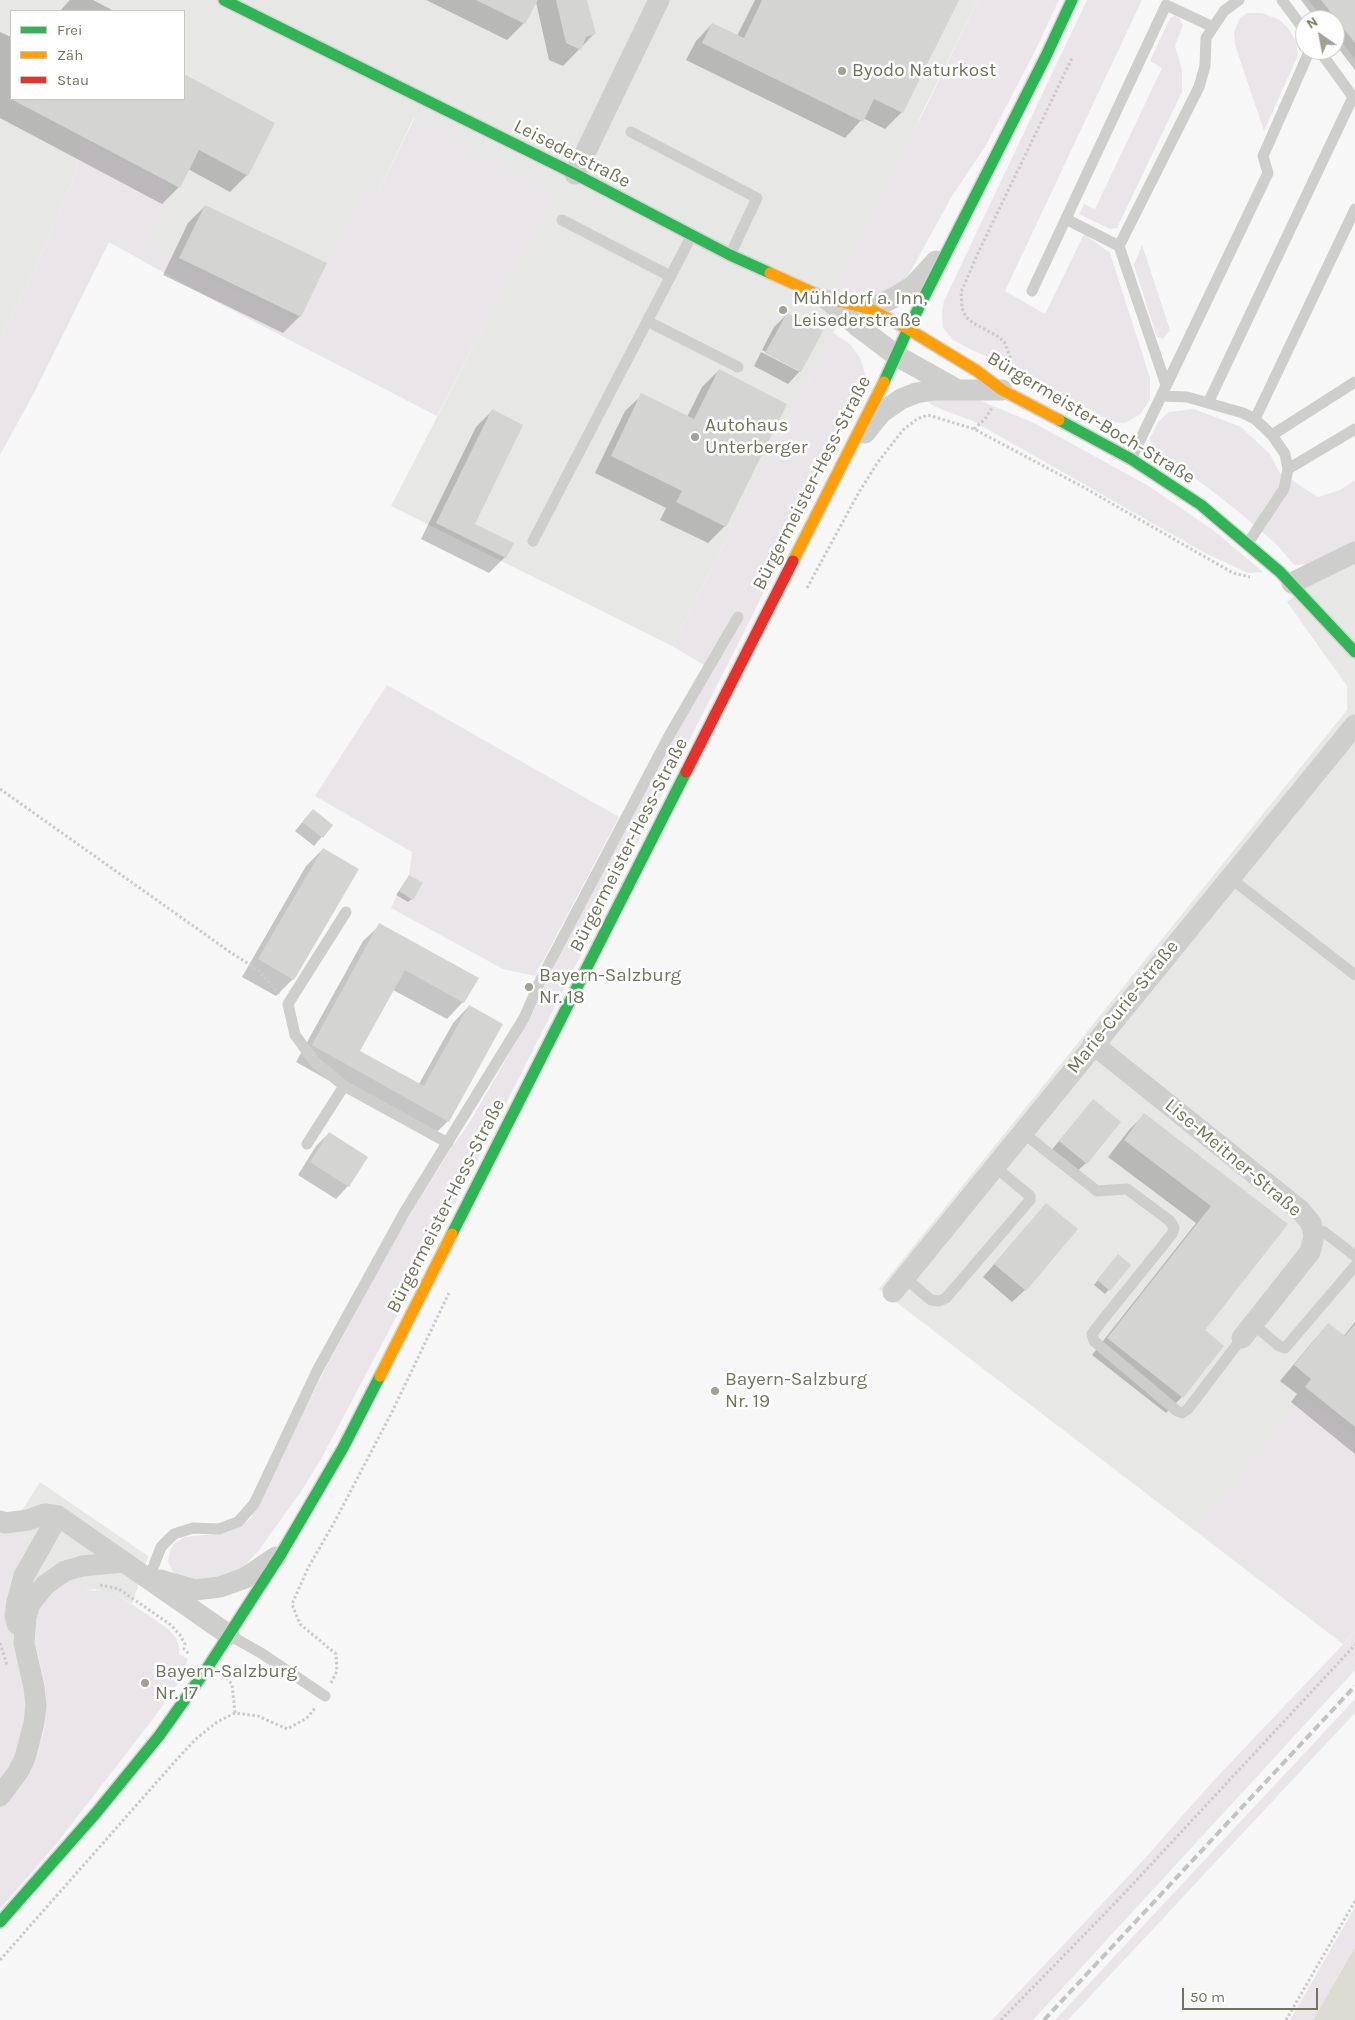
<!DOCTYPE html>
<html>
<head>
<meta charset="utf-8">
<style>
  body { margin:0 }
  #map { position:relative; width:1355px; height:2020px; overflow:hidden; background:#f7f7f7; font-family:Karla,sans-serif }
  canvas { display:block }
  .legend { position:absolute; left:10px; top:10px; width:175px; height:90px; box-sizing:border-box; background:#fff; border:1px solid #c7c8bd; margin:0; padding:6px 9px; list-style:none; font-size:15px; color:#72755a }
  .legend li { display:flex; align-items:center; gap:10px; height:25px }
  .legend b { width:25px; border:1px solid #c7c8bd }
  .north { position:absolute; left:1295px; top:10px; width:50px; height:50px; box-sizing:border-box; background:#fff; border:1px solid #c7c8bd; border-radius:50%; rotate:327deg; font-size:14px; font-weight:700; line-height:20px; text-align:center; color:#72755a }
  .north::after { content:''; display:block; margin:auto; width:18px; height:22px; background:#a1a291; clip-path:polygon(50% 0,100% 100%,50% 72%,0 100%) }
  .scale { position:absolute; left:1182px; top:1988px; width:136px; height:22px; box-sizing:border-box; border:2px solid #72755a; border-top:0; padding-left:6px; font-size:15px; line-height:18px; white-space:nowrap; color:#72755a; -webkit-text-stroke:4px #fff; paint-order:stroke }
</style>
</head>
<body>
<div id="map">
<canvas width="1355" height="2020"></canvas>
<ul class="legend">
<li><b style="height:6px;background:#30b455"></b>Frei</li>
<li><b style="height:6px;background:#ff9f0a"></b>Zäh</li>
<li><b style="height:6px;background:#e5322d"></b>Stau</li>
</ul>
<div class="north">N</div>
<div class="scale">50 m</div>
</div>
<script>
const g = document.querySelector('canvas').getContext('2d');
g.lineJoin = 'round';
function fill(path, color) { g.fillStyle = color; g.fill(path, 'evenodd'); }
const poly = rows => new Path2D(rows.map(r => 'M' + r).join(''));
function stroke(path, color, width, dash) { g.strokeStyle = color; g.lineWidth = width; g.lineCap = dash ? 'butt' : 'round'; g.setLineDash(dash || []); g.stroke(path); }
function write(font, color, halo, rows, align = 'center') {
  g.font = font + ' Karla,sans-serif'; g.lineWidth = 5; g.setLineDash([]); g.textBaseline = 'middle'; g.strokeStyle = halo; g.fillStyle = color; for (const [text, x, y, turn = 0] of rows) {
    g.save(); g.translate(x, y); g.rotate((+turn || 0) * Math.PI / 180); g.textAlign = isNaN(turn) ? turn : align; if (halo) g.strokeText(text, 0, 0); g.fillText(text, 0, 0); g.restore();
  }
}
fill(poly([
  [0,0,978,0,921,115,846,308,672,646,391,506,553,193,414,117,379,191,368,188,300,323,142,245,171,188,84,142,72,184,32,275,0,339],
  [11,11,184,11,184,99,11,99],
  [1308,0,1355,0,1355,59,1335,34,1335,20,1324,20],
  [1355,558,1355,1632,1343,1644,879,1289,1347,710,1347,686,1287,602,1318,579],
  [40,1482,148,1556,132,1604,116,1594,94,1589,85,1590,34,1631,37,1654,45,1686,46,1705,41,1744,35,1763,27,1777,0,1814,0,1512,15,1514,21,1512]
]), '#e7e7e5');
fill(poly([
  [978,0,1059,0,1035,51,985,147,952,196,907,278,876,296,836,292],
  [1087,0,1142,0,1005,291,1045,314,1084,234,1110,253,1150,378,1150,400,1140,414,1125,423,1112,422,1017,369,972,350,953,340,943,328,942,312,944,301],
  [1247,13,1262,13,1280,20,1289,29,1296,42,1298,55,1264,131,1235,45,1234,32,1240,18],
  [1175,16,1179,18,1183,25,1175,46,1182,70,1182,92,1117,228,1110,229,1079,214,1084,204,1095,209,1162,68,1150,61,1170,18],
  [415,117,554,193,437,416,220,304,109,242,34,393,0,455,0,339,32,275,72,184,84,142,171,188,143,245,300,323,368,187,379,191],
  [1142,245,1170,330,1163,339,1157,337,1134,265],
  [833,333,850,344,861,359,865,375,859,392,753,614,436,1242,320,1461,300,1493,259,1550,242,1569,206,1583,177,1575,172,1570,168,1562,170,1550,176,1542,185,1537,225,1533,240,1527,251,1518,325,1369,404,1224,450,1150,471,1120,533,1012,558,957,704,665,672,646],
  [974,398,1034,423,1147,485,1213,530,1263,572,1248,573,1203,552,973,421,943,410,932,405,926,399],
  [1194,409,1241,427,1270,454,1279,472,1318,497,1340,490,1355,480,1355,543,1314,564,1294,565,1276,544,1240,513,1207,487,1151,447,1150,438,1159,421,1169,412],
  [387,685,619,817,535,976,503,969,391,908,399,891,413,899,423,884,409,875,412,852,315,796],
  [1304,1396,1355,1436,1355,1626,1342,1639,1197,1529],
  [21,1531,25,1534,29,1550,7,1615,6,1628,7,1637,20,1677,23,1695,23,1723,15,1751,0,1777,0,1546,6,1536],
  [77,1579,85,1590,105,1591,116,1594,154,1619,168,1629,176,1638,179,1646,179,1654,188,1659,176,1687,156,1715,57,1843,0,1909,0,1814,27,1777,35,1763,41,1744,45,1724,46,1705,45,1686,35,1642,36,1620,40,1609,52,1593,69,1581],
  [1355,1632,1355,1670,1033,2020,992,2020,1138,1866,1214,1780],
  [1355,1699,1355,1713,1068,2020,1055,2020],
  [1355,1907,1355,1947,1313,2020,1290,2020]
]), '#eae5e9');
fill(poly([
  [1355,1947,1355,2020,1313,2020]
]), '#dcdcd3');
fill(poly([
  [70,0,93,0,114,11,60,11],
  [426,0,586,0,594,34,563,66,549,60,536,2,524,23,507,40],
  [755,0,957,0,902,112,885,129,863,118,845,138,686,60,696,41,712,24,737,36],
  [1301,0,1355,0,1355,70,1335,44,1335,20,1316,20],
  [0,32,11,37,11,99,184,99,184,76,274,123,247,175,230,192,188,169,179,187,162,204,0,118],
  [205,206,300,316,283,333,163,275,188,223],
  [787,314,800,371,788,384,754,366,761,352,798,371,798,368,762,350,774,327],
  [719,370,725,526,708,543,660,520,666,508,595,473,625,411,642,395,687,417,702,387],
  [492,411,473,524,505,557,489,573,421,539,476,427],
  [305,819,332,825,314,846,295,831],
  [323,849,357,869,293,979,276,996,242,977,306,866],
  [409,876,412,899,408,902,396,895],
  [380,925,463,1002,447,1019,393,990,358,1051,419,1084,453,1023,469,1006,501,1024,448,1121,431,1138,296,1062,363,941],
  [1093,1101,1086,1163,1073,1175,1048,1154],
  [1145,1114,1286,1224,1203,1330,1182,1397,1166,1413,1092,1355,1196,1223,1108,1157,1129,1130],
  [329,1133,348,1186,336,1199,298,1175,316,1146],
  [1046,1204,1025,1290,1012,1302,983,1277],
  [1115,1259,1129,1265,1105,1294,1094,1285],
  [1355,1322,1355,1454,1291,1402,1297,1394,1280,1381,1314,1340,1328,1325,1343,1337]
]), '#0003');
fill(poly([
  [476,0,538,0,525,24],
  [556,0,587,0,596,34,586,37,581,50,566,43],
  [762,0,959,0,903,113,874,99,863,122,702,43,712,23,744,38],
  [1321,0,1355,0,1355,43],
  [184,74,275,123,248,176,199,150,180,188,11,99,184,99],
  [205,205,327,263,301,317,179,258],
  [787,313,823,331,801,372,765,353],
  [719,369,787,404,726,527,676,502,682,491,611,456,641,393,694,419],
  [492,409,523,425,475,524,514,543,506,558,436,523],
  [313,809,333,825,323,838,302,822],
  [323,848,359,869,294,980,258,959],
  [409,875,423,883,413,900,399,891],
  [379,923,479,978,464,1003,405,970,360,1051,424,1086,469,1005,503,1024,449,1122,312,1045],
  [1093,1099,1121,1122,1087,1164,1059,1141],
  [1144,1113,1288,1224,1205,1330,1224,1346,1183,1398,1107,1338,1211,1206,1124,1140],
  [329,1132,368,1157,349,1187,310,1162],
  [1046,1203,1078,1229,1026,1291,994,1264],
  [1118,1254,1131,1265,1110,1291,1097,1280],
  [1328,1323,1345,1336,1355,1324,1355,1427,1305,1387,1311,1379,1294,1365]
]), '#d4d4d2');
const fast = poly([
  [224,0,575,174,730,255,770,273],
  [884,382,908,329,1046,56,1072,0],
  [1059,420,1131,459,1201,505,1280,572,1355,652],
  [452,1234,686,772],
  [0,1922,96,1813,159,1736,208,1667,281,1554,343,1448,380,1376]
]);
const slow = poly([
  [770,273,825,298,870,309,908,329,977,371,1002,390,1059,420],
  [793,561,884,382],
  [380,1376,452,1234]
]);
const jam = poly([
  [686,772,793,561]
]);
stroke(fast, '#d4d5d3', 14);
stroke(slow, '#d4d5d3', 14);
stroke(jam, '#d4d5d3', 14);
stroke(poly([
  [1009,368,1010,357,1005,343,999,337,973,323,966,317,962,308,961,292,978,253,1072,58],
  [974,429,985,419,992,408],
  [807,588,859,492,878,462,903,430,917,419,928,415,974,429,1083,487,1233,573,1250,577],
  [0,789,230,952,258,970,279,994],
  [100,1585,119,1589,171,1625,180,1635,185,1644,184,1649,189,1654],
  [0,1643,7,1665],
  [226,1678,232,1684,235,1713],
  [331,1683,337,1671,336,1654,300,1624,292,1604,308,1568,335,1521,392,1412,449,1293],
  [0,1960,178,1758,197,1738,217,1722,235,1713,258,1716,287,1729,307,1718,316,1707],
  [1001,2020,1118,1900,1355,1645],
  [1286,2020,1355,1901]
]), '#cbcbc9', 3, [2.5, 2.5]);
stroke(poly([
  [1282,0,1305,31],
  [631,132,757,198,730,255],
  [1066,219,1119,246],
  [562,220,670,276],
  [1032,291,1166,5,1213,27],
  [647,321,738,367],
  [1166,385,1119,246,1199,87,1205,66,1206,38,1224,11,1239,0],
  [1161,396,1187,397,1243,413,1255,419,1272,435,1285,454,1288,469,1284,489,1248,543],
  [1208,403,1353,97,1319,50],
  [1255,419,1355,209],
  [1272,435,1355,382],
  [1131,459,1268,173,1263,156,1310,50],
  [1288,469,1355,429],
  [533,541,692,235],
  [1229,877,1355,975],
  [344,1086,315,1062,295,1035,288,1004,346,912],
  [1022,1132,1097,1191,1127,1189,1170,1221,1174,1228,1172,1234,1097,1327,1092,1334,1094,1341,1177,1411,1182,1413,1188,1409,1242,1338],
  [307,1144,344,1086,448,1143],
  [1312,1230,1324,1232,1355,1256],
  [905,1278,931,1300,939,1301,946,1298,1030,1200,1030,1196,994,1166],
  [1253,1324,1279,1346,1285,1348,1355,1266],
  [149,1578,161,1547,174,1534,193,1528,219,1529,238,1522,254,1504,317,1371,404,1213,524,1018,542,977,670,734,738,617],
  [229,1635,261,1653,325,1696]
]), '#cececc', 11);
stroke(poly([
  [575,174,659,0],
  [828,300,856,325,897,356,956,389],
  [870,309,895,297,913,286,936,261],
  [865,433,881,413,901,399,916,393,934,390,1002,390],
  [1292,583,1355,552],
  [1093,1044,1300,1210,1311,1223,1314,1236,1310,1252,1242,1338],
  [893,1292,1355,725],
  [0,1521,5,1523,28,1520,45,1514,58,1516,229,1635],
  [161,1580,195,1590,220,1587,245,1578,276,1557],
  [17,1624,15,1616,17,1602,24,1576,58,1516],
  [0,1796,18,1772,25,1758,34,1723,36,1705,34,1687,24,1643,26,1617,30,1604,45,1585,65,1571,82,1566,123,1562]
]), '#cececc', 21);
stroke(fast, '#30b455', 11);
stroke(slow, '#ff9f0a', 11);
stroke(jam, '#e5322d', 11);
stroke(poly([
  [1044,2020,1355,1686]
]), '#c3c3c1', 4, [8, 4]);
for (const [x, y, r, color] of [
  [842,71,5,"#a1a291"],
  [783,310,5,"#a1a291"],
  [695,437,5,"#a1a291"],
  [529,987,5,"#a1a291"],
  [715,1391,5,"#a1a291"],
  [145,1683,5,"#a1a291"]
]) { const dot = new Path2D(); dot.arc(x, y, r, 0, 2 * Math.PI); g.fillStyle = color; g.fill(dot); stroke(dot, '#fff', 2); }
write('19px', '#72755a', '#fff', [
  ["Byodo Naturkost",852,71],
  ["Mühldorf a. Inn,",793,299],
  ["Leisederstraße",793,321],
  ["Autohaus",705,426],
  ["Unterberger",705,448],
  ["Bayern-Salzburg",539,976],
  ["Nr. 18",539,998],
  ["Bayern-Salzburg",725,1380],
  ["Nr. 19",725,1402],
  ["Bayern-Salzburg",155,1672],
  ["Nr. 17",155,1694]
], 'left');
write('19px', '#72755a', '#fff', [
  ["Leisederstraße",572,154,27],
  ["Bürgermeister-Boch-Straße",1091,418,31],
  ["Bürgermeister-Hess-Straße",812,483,-63],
  ["Bürgermeister-Hess-Straße",629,845,-63],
  ["Marie-Curie-Straße",1123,1007,-51],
  ["Lise-Meitner-Straße",1233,1158,40],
  ["Bürgermeister-Hess-Straße",446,1206,-63]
]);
</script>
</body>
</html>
